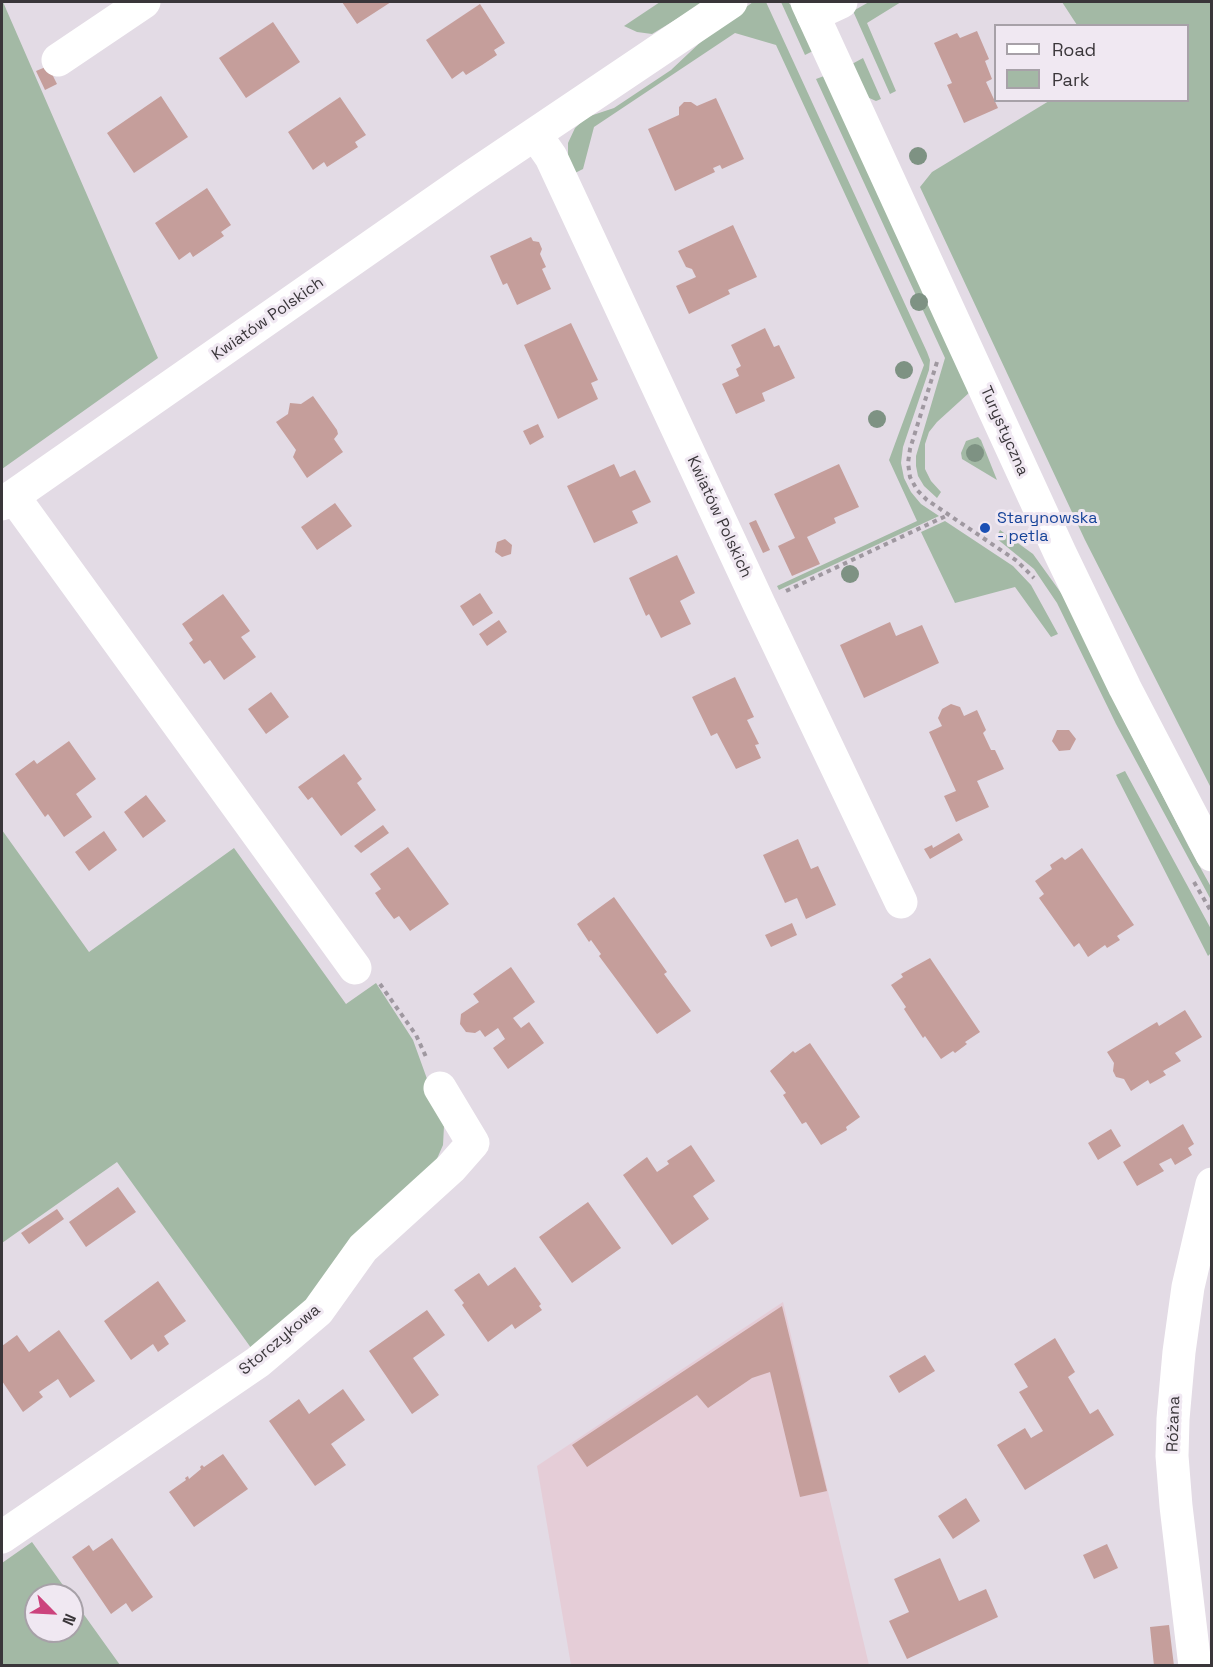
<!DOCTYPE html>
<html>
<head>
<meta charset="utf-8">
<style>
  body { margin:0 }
  #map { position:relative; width:1213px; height:1667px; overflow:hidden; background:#e3dbe5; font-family:"Space Grotesk",sans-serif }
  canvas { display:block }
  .frame { position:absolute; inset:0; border:3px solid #3a363a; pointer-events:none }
  .legend { position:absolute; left:994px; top:24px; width:195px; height:78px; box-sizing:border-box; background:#f0e8f2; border:2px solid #a7a1a8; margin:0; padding:8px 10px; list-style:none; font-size:18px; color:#3a363a }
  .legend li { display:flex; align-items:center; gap:12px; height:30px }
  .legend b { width:30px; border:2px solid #a7a1a8 }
  .north { position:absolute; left:24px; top:1583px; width:60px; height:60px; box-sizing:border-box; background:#f0e8f2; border:2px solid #a7a1a8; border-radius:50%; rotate:114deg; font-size:16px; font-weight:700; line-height:24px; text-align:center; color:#3a363a }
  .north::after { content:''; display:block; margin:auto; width:21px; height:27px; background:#cc437d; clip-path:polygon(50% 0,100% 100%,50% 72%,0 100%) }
</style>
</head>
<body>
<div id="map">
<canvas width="1213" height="1667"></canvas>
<div class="frame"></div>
<ul class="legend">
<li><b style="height:8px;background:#fff"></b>Road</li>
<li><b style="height:16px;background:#a3b9a5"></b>Park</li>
</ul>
<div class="north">N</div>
</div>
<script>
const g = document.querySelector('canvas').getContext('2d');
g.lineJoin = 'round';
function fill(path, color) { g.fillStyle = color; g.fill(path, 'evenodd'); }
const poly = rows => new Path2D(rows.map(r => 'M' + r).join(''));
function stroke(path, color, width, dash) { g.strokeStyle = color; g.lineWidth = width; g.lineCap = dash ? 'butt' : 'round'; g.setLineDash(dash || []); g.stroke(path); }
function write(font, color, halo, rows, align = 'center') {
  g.font = font + ' "Space Grotesk",sans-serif'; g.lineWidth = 6; g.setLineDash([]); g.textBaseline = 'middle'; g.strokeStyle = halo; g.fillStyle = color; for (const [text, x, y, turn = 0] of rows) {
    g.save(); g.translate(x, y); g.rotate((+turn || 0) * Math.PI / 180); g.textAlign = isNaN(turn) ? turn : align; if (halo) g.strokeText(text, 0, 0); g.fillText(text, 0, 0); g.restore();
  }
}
fill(poly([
  [783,1302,869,1665,571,1665,537,1466]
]), '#e5cdd7');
fill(poly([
  [2,2,3,2,158,358,2,469],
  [660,2,705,2,652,34,637,32,624,26],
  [753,2,766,2,927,352,930,360,929,370,903,447,901,463,904,478,911,492,921,504,939,516,779,590,777,586,917,521,889,460,924,365,776,45,735,33,594,127,583,169,575,173,568,157,568,143,575,128,587,117,614,108,671,70,707,36],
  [781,2,788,2,793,8,813,51,805,55],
  [869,2,901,2,867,23,896,91,890,94,853,11],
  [1062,2,1211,2,1211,788,1085,540,920,187,932,172,1049,101,1188,100,1188,26,1077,25],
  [863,58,881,99,876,101,867,97,852,64],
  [824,76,970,392,937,422,929,432,925,444,925,469,931,481,941,492,937,498,924,486,918,476,916,466,916,456,945,358,816,79],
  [978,437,981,440,997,480,962,459,961,453,966,441],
  [945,521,1013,566,1031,585,1058,634,1051,637,1015,587,955,603,921,532],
  [1000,530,1033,554,1069,604,1112,697,1189,847,1211,887,1211,900,1116,724,1057,603,1034,569,996,538],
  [1125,771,1211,929,1211,953,1208,956,1116,775],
  [2,830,89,952,234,848,346,1004,376,983,413,1040,444,1126,443,1145,436,1161,312,1306,254,1352,117,1162,2,1243],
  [32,1542,70,1595,36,1595,36,1631,72,1631,72,1598,120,1665,2,1665,2,1563]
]), '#a3b9a5');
fill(poly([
  [342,2,391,2,357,24],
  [480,4,505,43,494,50,497,55,482,65,466,75,463,71,452,79,426,40],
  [273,22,300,62,246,98,219,58],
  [977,31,989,59,985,61,992,79,986,82,998,108,964,123,947,85,952,83,934,43,957,33,960,38],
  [48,66,57,84,45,90,36,71],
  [161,96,188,137,134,173,107,133],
  [340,97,366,135,355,142,358,147,327,167,324,162,313,170,288,132],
  [716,98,744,159,722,169,720,165,713,168,715,172,675,191,648,129,679,115,679,107,684,102,691,102,697,106],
  [207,188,231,225,221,232,224,236,193,257,190,252,179,260,155,223],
  [733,225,757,277,728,290,730,294,689,314,676,286,696,277,692,269,686,267,678,251],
  [531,237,533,241,539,242,542,249,540,254,546,267,542,269,551,289,517,305,507,283,503,285,490,256],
  [571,323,598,380,591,383,598,399,558,419,524,345],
  [765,328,774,347,779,345,795,378,762,393,765,401,736,414,722,384,739,376,736,369,741,366,731,345],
  [313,396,337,430,338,434,334,439,343,452,307,478,293,457,296,450,276,422,288,414,290,403,301,404],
  [538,424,544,437,530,445,523,431],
  [614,464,620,477,635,470,651,502,632,511,638,523,594,543,567,486],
  [839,464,859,507,834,518,836,523,807,537,820,564,792,576,778,546,795,538,774,494],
  [335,503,352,526,317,550,301,527],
  [756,520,770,550,763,553,749,523],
  [505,539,512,545,511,554,502,557,495,552,497,542],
  [677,555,695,593,680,601,691,624,661,638,649,614,646,616,629,578],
  [480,593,493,613,473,626,460,606],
  [223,594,250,631,241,637,256,657,224,680,210,660,204,664,189,643,193,640,182,624],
  [499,620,507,632,487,646,479,634],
  [890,622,896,636,922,625,939,663,864,698,840,645],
  [735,677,754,717,747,720,759,744,755,745,761,758,736,769,717,733,711,736,692,697],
  [271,692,289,717,266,734,248,709],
  [951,704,960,707,964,716,977,710,986,730,983,733,991,750,995,750,1004,769,977,781,989,807,956,822,944,796,956,791,929,732,942,726,938,718,942,709],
  [1057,730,1069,730,1076,739,1070,750,1059,751,1052,741],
  [69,741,96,779,76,794,92,817,64,837,48,814,45,817,15,774,34,760,37,764],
  [344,754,362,779,357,783,376,810,341,836,312,797,308,800,298,787],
  [146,795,166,821,143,838,124,812],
  [383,825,389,833,361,853,354,846],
  [104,831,117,850,89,871,75,852],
  [959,833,963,840,930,859,924,849,932,845,933,848],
  [798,839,811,869,818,866,836,905,806,919,797,898,785,903,763,855],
  [408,847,449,904,410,931,399,916,394,919,384,906,375,893,381,889,370,874],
  [1082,848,1134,925,1117,936,1120,940,1107,948,1105,945,1088,957,1079,943,1074,947,1039,898,1044,894,1035,881,1052,869,1050,865,1062,857,1065,860],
  [614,897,667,972,664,974,691,1011,657,1034,599,956,601,954,591,940,589,942,577,924],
  [792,923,797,935,771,947,765,935],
  [930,958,980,1032,965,1042,967,1044,955,1053,953,1051,941,1059,925,1036,923,1038,904,1009,906,1007,891,985,903,977,901,974],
  [511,967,535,1002,513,1018,521,1028,529,1022,544,1043,508,1069,493,1048,505,1039,498,1028,485,1037,480,1030,475,1033,466,1032,460,1024,461,1014,479,1002,473,994],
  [1185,1010,1202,1037,1175,1053,1181,1061,1163,1071,1166,1075,1150,1084,1148,1080,1131,1091,1124,1079,1116,1077,1113,1071,1114,1063,1107,1052,1157,1022,1159,1026],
  [810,1043,860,1117,846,1127,847,1130,821,1145,806,1122,802,1124,783,1095,786,1093,770,1071,793,1051,795,1053],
  [1183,1124,1194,1144,1188,1148,1192,1155,1175,1165,1171,1158,1159,1164,1164,1171,1137,1186,1123,1162],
  [1111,1129,1121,1146,1098,1160,1088,1143],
  [691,1145,715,1181,693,1196,709,1219,672,1245,623,1175,647,1157,657,1172,669,1164,667,1161],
  [118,1187,136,1212,86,1247,69,1222],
  [588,1202,621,1248,572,1283,539,1237],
  [57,1209,64,1219,29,1244,21,1233],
  [515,1267,541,1304,539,1306,542,1310,515,1329,512,1324,488,1342,462,1305,464,1303,454,1290,479,1273,488,1286],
  [158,1281,186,1321,164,1336,169,1344,158,1352,153,1344,131,1360,104,1321],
  [782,1306,827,1491,800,1497,770,1372,752,1378,708,1408,697,1395,587,1467,572,1445],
  [427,1310,445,1335,413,1358,439,1395,412,1414,369,1351],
  [59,1330,95,1381,70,1398,58,1379,39,1392,43,1397,23,1412,2,1381,2,1346,17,1335,29,1352],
  [1055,1338,1075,1372,1068,1377,1090,1414,1098,1409,1114,1435,1025,1490,997,1445,1025,1428,1031,1438,1043,1431,1019,1392,1028,1387,1014,1364],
  [925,1355,935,1371,899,1393,889,1376],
  [343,1389,365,1420,331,1444,346,1465,315,1486,269,1421,299,1399,309,1414],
  [223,1454,248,1489,194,1527,169,1492,186,1480,185,1478,188,1476,189,1479,201,1469,200,1467,202,1465,204,1467],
  [966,1498,980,1521,953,1539,938,1516],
  [112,1538,153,1597,132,1612,126,1603,111,1614,72,1557,89,1545,93,1551],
  [1107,1544,1118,1568,1094,1579,1083,1555],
  [940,1558,959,1601,986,1589,998,1617,907,1659,889,1621,909,1612,894,1579],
  [1169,1625,1174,1666,1154,1666,1150,1627]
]), '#c59e9b');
stroke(poly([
  [937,362,910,449,908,463,910,477,917,490,927,500,1017,561,1034,578],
  [786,591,948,515],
  [1194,882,1212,913],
  [380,984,416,1035,427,1059]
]), '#9f98a0', 4, [4.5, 4.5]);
stroke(poly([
  [813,15,841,2],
  [58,60,144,2],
  [535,134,551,157,759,604,901,902],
  [13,496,355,968],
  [2,504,468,179,731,2],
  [2,1537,258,1362,318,1311,363,1248,451,1168,473,1143,440,1088],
  [1195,1666,1176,1506,1172,1456,1173,1419,1179,1352,1188,1287,1212,1184]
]), '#fff', 33);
stroke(poly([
  [807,2,1060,553,1125,688,1212,855]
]), '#fff', 33);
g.fillStyle = '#7e9283';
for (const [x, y] of [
  [918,156],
  [919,302],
  [904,370],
  [877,419],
  [975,453],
  [850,574]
]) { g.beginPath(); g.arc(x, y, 9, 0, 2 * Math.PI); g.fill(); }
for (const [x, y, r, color] of [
  [985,528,6,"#1a4fb4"]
]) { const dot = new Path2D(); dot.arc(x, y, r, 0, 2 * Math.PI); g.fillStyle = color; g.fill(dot); stroke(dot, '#f0e8f2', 2); }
write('16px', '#3a363a', '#f0e8f2', [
  ["Kwiatów Polskich",268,319,-35],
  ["Turystyczna",1004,431,66],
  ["Kwiatów Polskich",719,517,65],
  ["Storczykowa",280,1340,-40],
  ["Różana",1174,1424,-88]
]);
write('16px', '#164399', '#f0e8f2', [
  ["Starynowska",997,519],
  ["- pętla",997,537]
], 'left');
</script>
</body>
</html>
